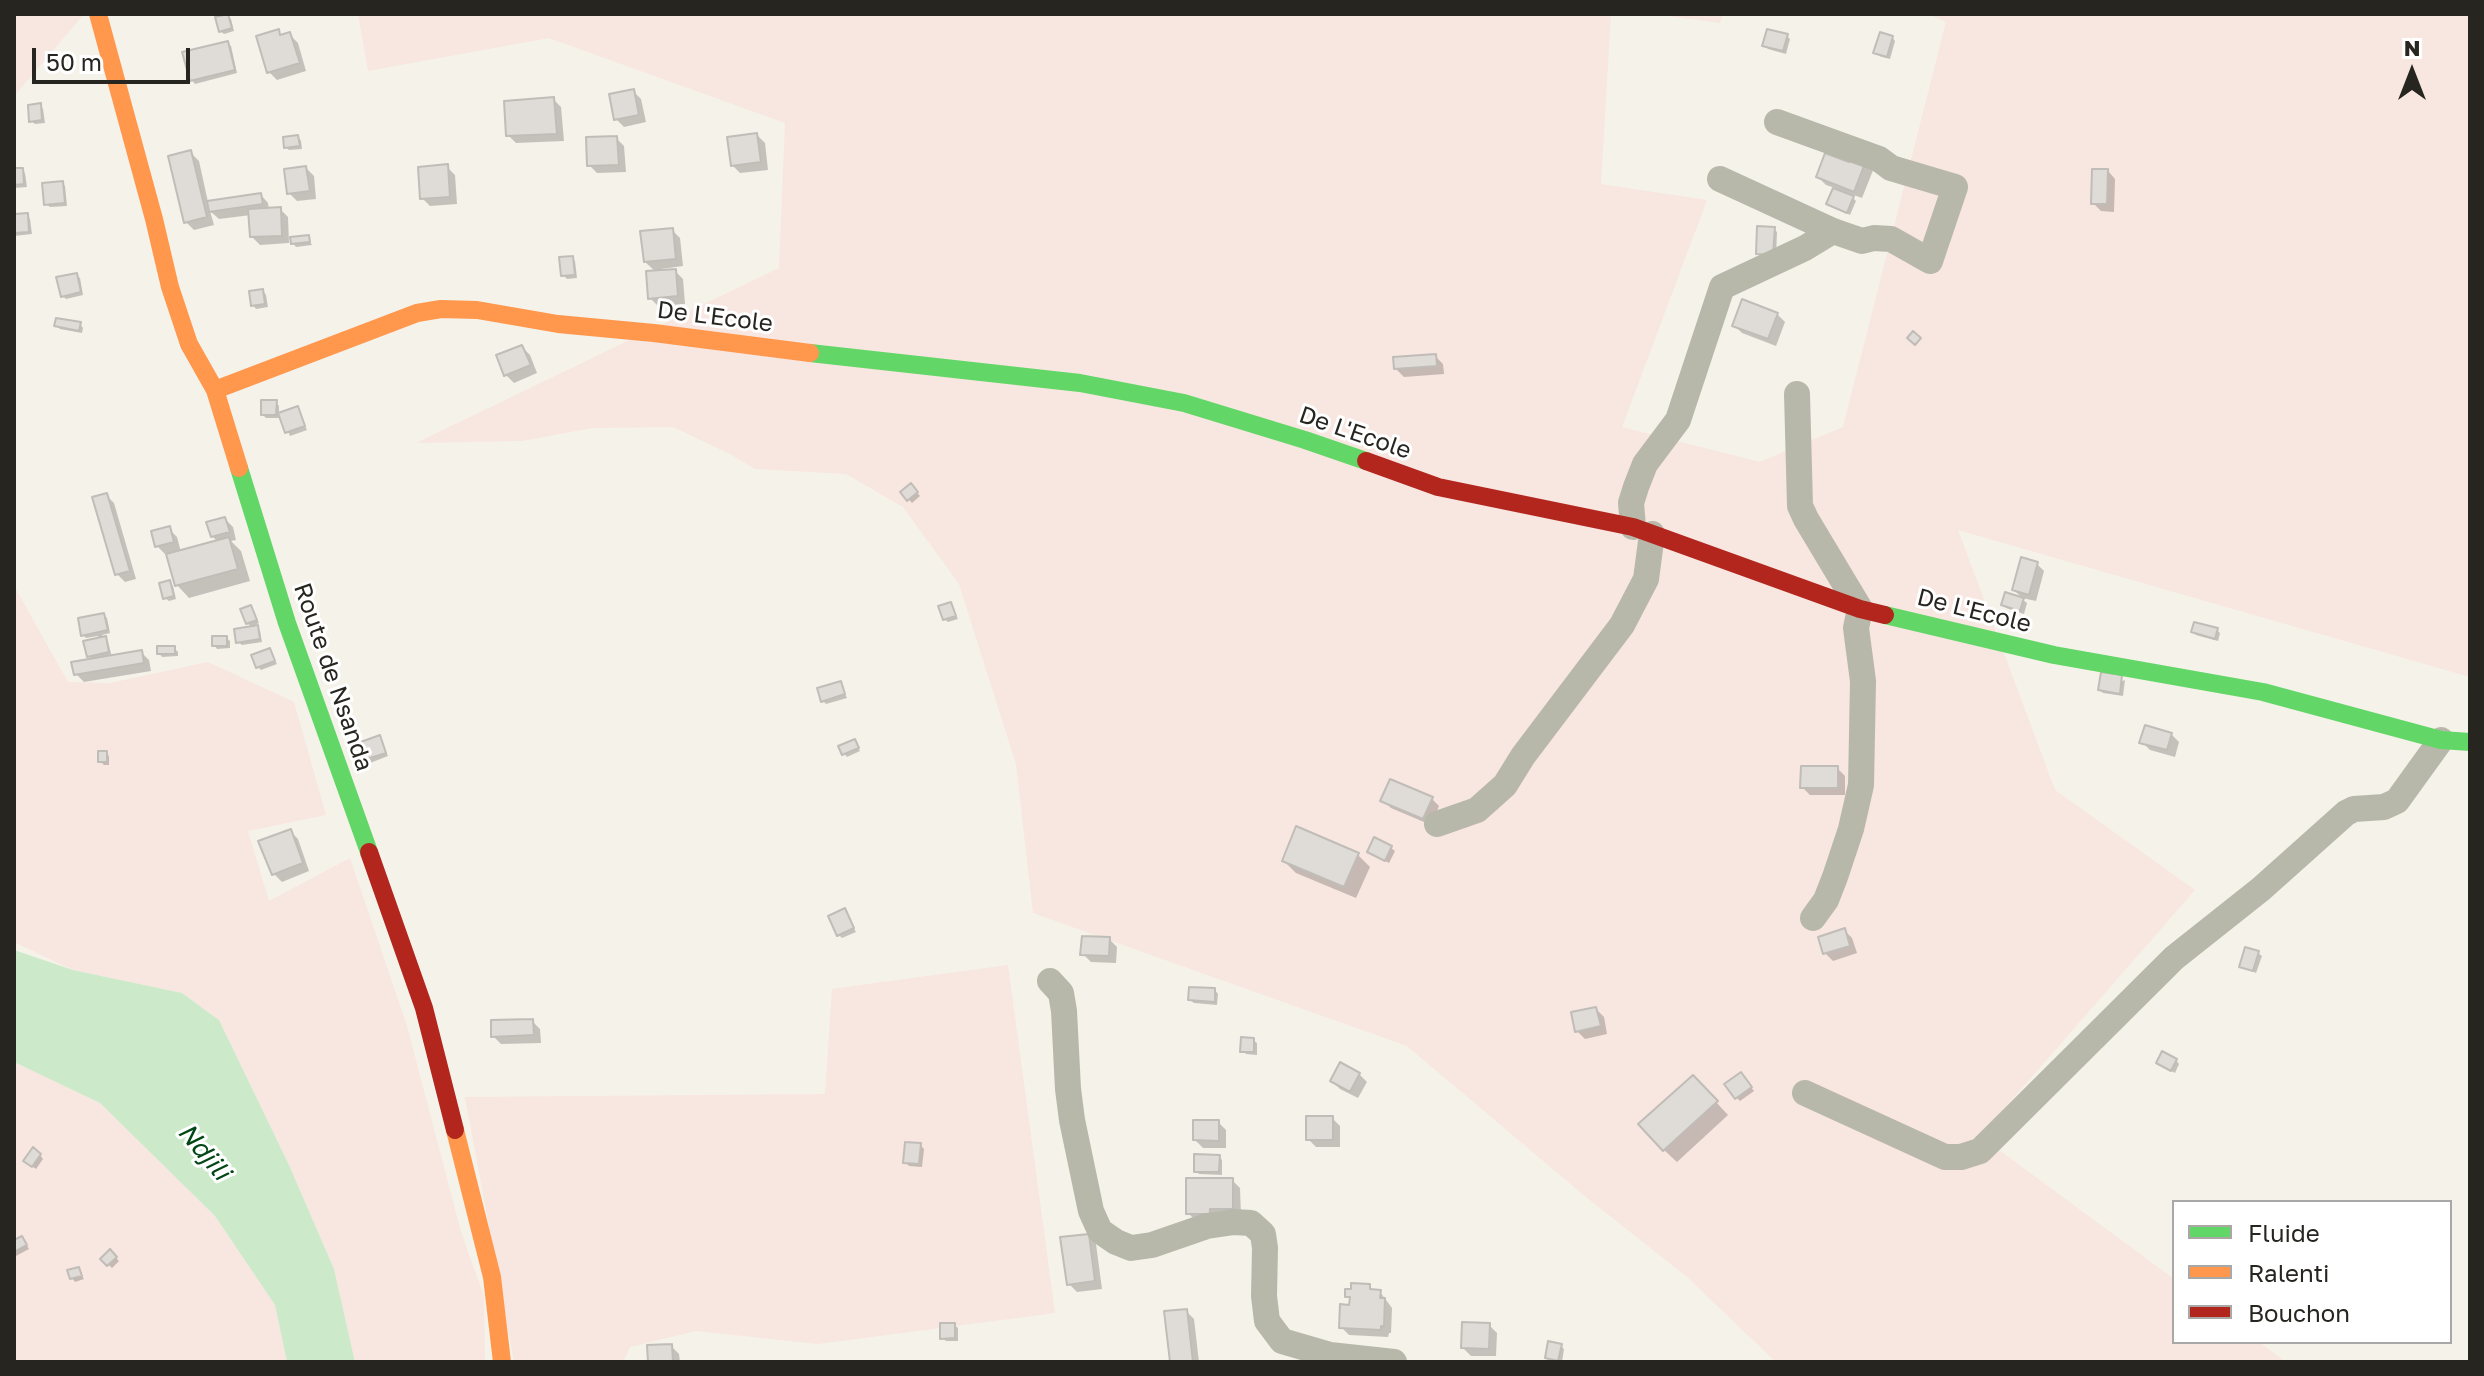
<!DOCTYPE html>
<html>
<head>
<meta charset="utf-8">
<style>
  body { margin:0 }
  #map { position:relative; width:2484px; height:1376px; overflow:hidden; background:#f5f2ea; font-family:"Golos Text",sans-serif }
  canvas { display:block }
  .frame { position:absolute; inset:0; border:16px solid #272520; pointer-events:none }
  .legend { position:absolute; left:2172px; top:1200px; width:280px; height:144px; box-sizing:border-box; background:#fff; border:2px solid #a9a8a6; margin:0; padding:10px 14px; list-style:none; font-size:24px; color:#272520 }
  .legend li { display:flex; align-items:center; gap:16px; height:40px }
  .legend b { width:40px; border:2px solid #a9a8a6 }
  .north { position:absolute; left:2372px; top:32px; width:80px; height:80px; -webkit-text-stroke:6px #fff; paint-order:stroke; rotate:0deg; font-size:22px; font-weight:700; line-height:32px; text-align:center; color:#272520 }
  .north::after { content:''; display:block; margin:auto; width:28px; height:36px; background:#272520; clip-path:polygon(50% 0,100% 100%,50% 72%,0 100%) }
  .scale { position:absolute; left:32px; top:48px; width:158px; height:36px; box-sizing:border-box; border:4px solid #272520; border-top:0; padding-left:10px; font-size:24px; line-height:28px; white-space:nowrap; color:#272520; -webkit-text-stroke:6px #fff; paint-order:stroke }
</style>
</head>
<body>
<div id="map">
<canvas width="2484" height="1376"></canvas>
<div class="frame"></div>
<ul class="legend">
<li><b style="height:10px;background:#63d668"></b>Fluide</li>
<li><b style="height:10px;background:#ff974d"></b>Ralenti</li>
<li><b style="height:10px;background:#b3261e"></b>Bouchon</li>
</ul>
<div class="north">N</div>
<div class="scale">50 m</div>
</div>
<script>
const g = document.querySelector('canvas').getContext('2d');
g.lineJoin = 'round';
function fill(path, color) { g.fillStyle = color; g.fill(path, 'evenodd'); }
const poly = rows => new Path2D(rows.map(r => 'M' + r).join(''));
function stroke(path, color, width, dash) { g.strokeStyle = color; g.lineWidth = width; g.lineCap = dash ? 'butt' : 'round'; g.setLineDash(dash || []); g.stroke(path); }
function write(font, color, halo, rows, align = 'center') {
  g.font = font + ' "Golos Text",sans-serif'; g.lineWidth = 6; g.setLineDash([]); g.textBaseline = 'middle'; g.strokeStyle = halo; g.fillStyle = color; for (const [text, x, y, turn = 0] of rows) {
    g.save(); g.translate(x, y); g.rotate((+turn || 0) * Math.PI / 180); g.textAlign = isNaN(turn) ? turn : align; if (halo) g.strokeText(text, 0, 0); g.fillText(text, 0, 0); g.restore();
  }
}
fill(poly([
  [14,14,84,14,16,94,14,105],
  [358,14,1611,14,1601,184,1707,200,1622,427,1760,462,1843,427,1946,22,1928,14,2470,14,2470,677,1958,530,2055,790,2195,890,1980,1136,2174,1279,2174,1342,2259,1342,2286,1362,1776,1362,1687,1277,1586,1197,1407,1046,1033,913,1016,764,959,584,903,507,846,474,755,469,730,454,673,427,592,428,522,441,416,443,779,268,785,123,549,38,368,71],
  [1653,14,1723,14,1720,23],
  [14,586,68,682,110,683,208,662,294,702,326,815,248,831,269,901,350,858,407,1026,461,1232,484,1296,485,1362,355,1362,334,1269,289,1165,219,1020,182,993,73,970,14,942],
  [1008,965,1055,1313,818,1344,696,1331,630,1347,623,1362,514,1362,465,1097,825,1094,832,989],
  [14,1062,100,1103,215,1216,275,1305,287,1362,14,1362]
]), '#f8e6e0');
fill(poly([
  [14,950,73,970,182,993,219,1020,289,1165,334,1269,355,1362,287,1362,275,1305,215,1216,100,1103,14,1062]
]), '#cceaca');
fill(poly([
  [227,15,231,19,234,31,224,34,220,31],
  [278,32,283,37,290,35,298,43,306,71,277,80,269,72],
  [1787,36,1790,39,1786,54,1768,49,1765,45],
  [1892,37,1895,41,1890,59,1879,56,1876,52],
  [227,43,231,46,237,73,195,84,192,80],
  [633,91,641,99,646,122,624,127,616,119],
  [553,99,561,107,564,141,516,143,508,135],
  [40,105,43,109,45,123,35,124,31,121],
  [757,135,765,143,768,170,740,173,732,165],
  [298,137,301,141,302,149,289,150,286,147],
  [616,138,624,146,626,172,597,173,589,165],
  [191,153,199,161,208,202,261,195,268,203,269,210,280,209,288,217,289,243,260,245,252,237,251,215,219,219,210,211,214,225,194,230,186,222],
  [1850,165,1874,168,1862,198,1848,193,1856,201,1850,215,1828,204,1835,188,1826,185,1818,177],
  [447,167,455,175,457,204,430,206,422,198],
  [306,168,314,176,316,199,297,201,289,193],
  [14,170,22,170,25,173,27,187,14,188],
  [2108,171,2115,179,2114,212,2101,211,2093,203],
  [62,183,65,186,67,206,50,207,46,204],
  [27,215,30,219,32,234,14,236,14,216],
  [1774,229,1777,232,1776,258,1761,257,1758,253],
  [672,230,680,238,683,266,661,269,661,272,675,271,683,279,685,304,658,306,650,298,656,272,645,262],
  [308,237,312,245,296,247,293,243],
  [572,258,575,261,577,278,567,279,563,275],
  [76,275,80,278,83,295,66,299,63,296],
  [263,291,266,295,268,307,256,309,253,305],
  [1777,314,1785,322,1776,346,1742,333,1734,325],
  [80,324,83,328,82,333,60,329,57,326],
  [522,347,530,355,537,373,514,383,506,375],
  [1435,356,1443,364,1444,374,1404,377,1396,369],
  [276,402,279,406,279,415,297,409,307,430,290,436,282,418,266,418,263,415],
  [914,489,920,496,912,503,903,492],
  [106,495,114,503,136,579,125,582,117,574],
  [225,519,233,527,236,540,231,541,241,551,250,581,189,598,177,585,168,553,165,554,157,546,169,529,177,537,181,552,218,542,212,536],
  [2036,563,2044,571,2036,601,2022,598,2014,590],
  [169,582,173,586,176,599,169,601,165,598],
  [2023,600,2027,603,2024,614,2006,608,2003,605],
  [951,604,958,619,948,622,944,619],
  [251,607,259,623,255,625,260,631,262,642,242,645,238,642,253,628,247,623],
  [103,615,107,618,110,633,102,635,108,642,112,657,141,652,149,660,151,671,84,682,76,674,93,660,89,656,98,640,98,636,86,638,83,635],
  [2217,630,2220,633,2218,641,2196,635,2193,632],
  [226,638,230,641,230,648,217,649,214,645],
  [174,648,178,652,178,656,162,657,159,653],
  [269,650,277,664,261,670,258,667],
  [2125,680,2123,696,2103,693,2100,690],
  [840,683,847,698,826,704,823,701],
  [2171,734,2179,742,2175,757,2150,750,2142,742],
  [379,738,388,756,370,763,366,759],
  [854,741,860,751,847,757,844,753],
  [106,753,109,756,109,765,104,765,100,761],
  [1837,768,1845,776,1845,795,1810,795,1802,787],
  [1431,798,1439,806,1431,825,1391,808,1383,800],
  [290,831,298,839,309,871,282,882,274,874],
  [1391,848,1395,851,1389,863,1369,852],
  [1357,854,1370,867,1356,898,1296,873,1284,861],
  [845,911,856,932,842,938,839,935],
  [1844,930,1852,938,1857,953,1833,961,1825,953],
  [1109,939,1117,947,1116,963,1091,962,1083,954],
  [2258,953,2262,956,2256,973,2241,966],
  [1215,990,1218,994,1217,1005,1194,1003,1190,1000],
  [1596,1009,1604,1017,1607,1034,1585,1039,1577,1031],
  [532,1021,540,1029,541,1043,501,1044,493,1036],
  [1253,1040,1257,1043,1257,1055,1246,1054,1243,1051],
  [2176,1060,2179,1064,2175,1073,2158,1063],
  [1359,1074,1367,1082,1358,1098,1340,1089,1332,1081],
  [1744,1078,1754,1091,1740,1101,1737,1098],
  [1705,1090,1728,1115,1677,1162,1664,1150],
  [1332,1118,1340,1126,1340,1147,1316,1147,1308,1139],
  [1218,1122,1226,1130,1226,1148,1203,1148,1195,1140],
  [920,1145,924,1149,922,1167,909,1166,905,1162],
  [40,1155,43,1159,36,1169,29,1164],
  [1219,1156,1222,1160,1222,1175,1199,1174,1196,1171],
  [1232,1180,1240,1188,1241,1216,1196,1221,1188,1213],
  [1088,1236,1096,1244,1102,1289,1077,1292,1069,1284],
  [14,1242,25,1242,29,1249,14,1257],
  [110,1252,119,1261,112,1268,103,1259],
  [78,1269,84,1279,75,1282,72,1278],
  [1369,1286,1375,1292,1380,1292,1392,1308,1391,1333,1389,1333,1388,1337,1349,1335,1341,1327,1351,1307,1352,1301,1347,1296],
  [1186,1311,1194,1319,1199,1362,1172,1362],
  [954,1325,958,1328,958,1341,946,1341,942,1338],
  [1489,1325,1497,1333,1496,1356,1471,1356,1463,1348],
  [671,1346,679,1354,680,1362,650,1362],
  [1561,1346,1564,1349,1562,1362,1550,1361,1547,1358]
]), '#0003');
const building = poly([
  [228,14,232,28,219,32,215,17,228,14],
  [279,29,280,35,290,32,300,63,267,73,256,36,279,29],
  [1767,29,1788,34,1783,51,1762,46,1767,29],
  [1880,32,1893,36,1887,57,1873,53,1880,32],
  [228,41,235,70,190,81,182,52,228,41],
  [634,89,639,115,614,120,609,94,634,89],
  [554,97,557,134,506,136,504,101,554,97],
  [41,103,42,120,29,122,28,105,41,103],
  [757,133,761,162,731,166,727,137,757,133],
  [298,135,300,146,284,148,283,137,298,135],
  [617,136,619,165,587,166,586,137,617,136],
  [191,150,207,217,184,223,168,156,191,150],
  [1825,153,1849,162,1853,153,1867,158,1854,192,1816,177,1825,153],
  [448,164,450,197,420,199,418,167,448,164],
  [306,166,310,191,287,194,284,169,306,166],
  [14,168,23,168,24,184,14,185,14,168],
  [2092,169,2108,169,2107,204,2091,204,2092,169],
  [63,181,65,203,44,205,42,183,63,181],
  [1833,188,1854,196,1847,213,1826,204,1833,188],
  [261,193,263,204,209,212,207,201,261,193],
  [281,207,282,236,250,237,248,209,281,207],
  [28,213,29,232,14,233,14,214,28,213],
  [1757,226,1775,227,1773,255,1756,254,1757,226],
  [673,228,676,259,644,262,640,231,673,228],
  [309,235,310,242,291,244,290,237,309,235],
  [573,256,575,275,561,276,559,257,573,256],
  [676,269,678,296,648,299,646,271,676,269],
  [77,273,81,292,61,297,56,277,77,273],
  [263,289,265,304,251,306,249,291,263,289],
  [1742,299,1778,313,1768,339,1732,326,1742,299],
  [56,318,81,322,79,331,54,326,56,318],
  [1913,331,1921,338,1915,345,1907,338,1913,331],
  [522,345,531,365,504,376,496,355,522,345],
  [1436,354,1437,366,1394,369,1393,357,1436,354],
  [261,400,277,400,276,415,261,415,261,400],
  [298,406,305,426,285,433,278,413,298,406],
  [911,483,918,492,907,501,900,492,911,483],
  [107,493,130,571,115,575,92,497,107,493],
  [225,517,230,532,211,537,206,522,225,517],
  [170,526,174,542,155,547,151,531,170,526],
  [229,537,238,569,175,586,166,554,229,537],
  [2021,557,2038,562,2029,595,2012,590,2021,557],
  [170,580,174,596,163,599,159,583,170,580],
  [2005,592,2024,598,2020,611,2001,605,2005,592],
  [951,602,956,616,943,620,938,606,951,602],
  [251,605,257,620,246,624,240,609,251,605],
  [104,613,108,630,81,636,78,618,104,613],
  [2194,622,2218,628,2215,639,2191,632,2194,622],
  [258,625,260,639,236,643,234,629,258,625],
  [106,636,109,652,87,657,83,641,106,636],
  [212,636,227,636,227,646,212,646,212,636],
  [157,646,175,646,175,654,157,654,157,646],
  [270,648,275,661,256,668,251,655,270,648],
  [142,650,144,663,74,675,71,662,142,650],
  [2101,672,2122,675,2120,694,2098,690,2101,672],
  [841,681,845,694,821,702,817,688,841,681],
  [2145,725,2172,733,2167,750,2139,743,2145,725],
  [380,735,386,753,364,760,358,743,380,735],
  [855,739,859,748,842,755,838,746,855,739],
  [98,751,107,751,107,762,98,762,98,751],
  [1801,766,1838,766,1838,788,1800,788,1801,766],
  [1390,779,1433,797,1423,819,1380,801,1390,779],
  [1296,826,1359,853,1344,887,1282,861,1296,826],
  [291,829,303,863,272,875,258,841,291,829],
  [1374,837,1392,846,1385,861,1367,852,1374,837],
  [845,908,854,928,837,936,828,916,845,908],
  [1845,928,1850,946,1823,954,1818,937,1845,928],
  [1082,936,1110,937,1109,956,1080,955,1082,936],
  [2245,947,2259,951,2253,971,2239,967,2245,947],
  [1189,987,1215,988,1215,1002,1188,1000,1189,987],
  [1596,1007,1601,1026,1575,1032,1571,1012,1596,1007],
  [533,1019,534,1035,491,1037,491,1020,533,1019],
  [1241,1037,1254,1038,1254,1052,1240,1052,1241,1037],
  [2162,1051,2177,1059,2171,1071,2156,1063,2162,1051],
  [1340,1062,1360,1073,1350,1092,1330,1081,1340,1062],
  [1741,1072,1752,1087,1735,1099,1724,1084,1741,1072],
  [1693,1075,1718,1101,1663,1151,1638,1124,1693,1075],
  [1306,1116,1333,1116,1333,1140,1306,1140,1306,1116],
  [1193,1120,1219,1120,1219,1141,1193,1140,1193,1120],
  [905,1142,921,1143,919,1164,903,1163,905,1142],
  [33,1147,41,1154,32,1167,23,1161,33,1147],
  [1194,1154,1220,1155,1219,1172,1194,1172,1194,1154],
  [1186,1178,1233,1178,1233,1209,1210,1209,1210,1214,1186,1214,1186,1178],
  [1089,1234,1095,1281,1067,1285,1060,1237,1089,1234],
  [22,1236,27,1245,14,1252,14,1240,22,1236],
  [110,1249,117,1257,107,1266,100,1259,110,1249],
  [79,1267,82,1276,70,1279,67,1270,79,1267],
  [1351,1283,1370,1284,1370,1289,1381,1290,1380,1298,1385,1298,1384,1327,1381,1326,1381,1330,1339,1328,1340,1304,1349,1305,1350,1297,1345,1297,1345,1289,1351,1289,1351,1283],
  [1187,1309,1193,1362,1170,1362,1164,1311,1187,1309],
  [1462,1322,1490,1323,1489,1349,1461,1348,1462,1322],
  [940,1323,955,1323,955,1338,940,1339,940,1323],
  [1548,1341,1562,1344,1558,1361,1545,1358,1548,1341],
  [672,1344,673,1362,648,1362,647,1345,672,1344]
]);
fill(building, '#dfdbd6');
stroke(building, '#c0bcb7', 2);
stroke(poly([
  [1720,179,1833,231,1862,241,1874,238,1891,239,1930,261,1955,187,1891,168,1879,159,1777,122],
  [1797,394,1800,506,1806,519,1860,609,1856,628,1863,681,1861,785,1851,829,1835,877,1826,900,1813,918],
  [1633,527,1631,503,1636,487,1645,464,1678,420,1722,287,1805,248,1833,231],
  [1437,824,1477,810,1505,785,1523,756,1622,625,1646,579,1652,534],
  [1050,981,1061,993,1064,1011,1068,1089,1072,1120,1091,1211,1100,1231,1116,1242,1131,1248,1152,1245,1207,1226,1234,1222,1251,1223,1263,1234,1265,1248,1264,1296,1267,1321,1282,1341,1330,1355,1394,1362],
  [1805,1093,1945,1157,1961,1157,1980,1151,2174,958,2261,889,2346,813,2354,809,2384,807,2397,801,2441,740]
]), '#b7b8aa', 26);
stroke(poly([
  [810,353,1080,383,1184,403,1305,440,1366,461],
  [239,468,287,623,369,852],
  [1885,615,2054,655,2263,692,2441,740,2470,742]
]), '#63d668', 18);
stroke(poly([
  [98,14,154,219,170,287,189,344,215,390,239,468],
  [215,390,417,313,441,309,477,310,558,324,654,333,810,353],
  [455,1130,492,1277,502,1362]
]), '#ff974d', 18);
stroke(poly([
  [1366,461,1438,487,1633,527,1860,609,1885,615],
  [369,852,424,1008,455,1130]
]), '#b3261e', 18);
write('24px', '#272520', '#fff', [
  ["De L'Ecole",715,317,7],
  ["De L'Ecole",1355,433,19],
  ["De L'Ecole",1974,611,14],
  ["Route de Nsanda",333,677,71]
]);
write('italic 26px', '#034714', '#fff', [
  ["Ndjili",204,1152,50]
]);
</script>
</body>
</html>
